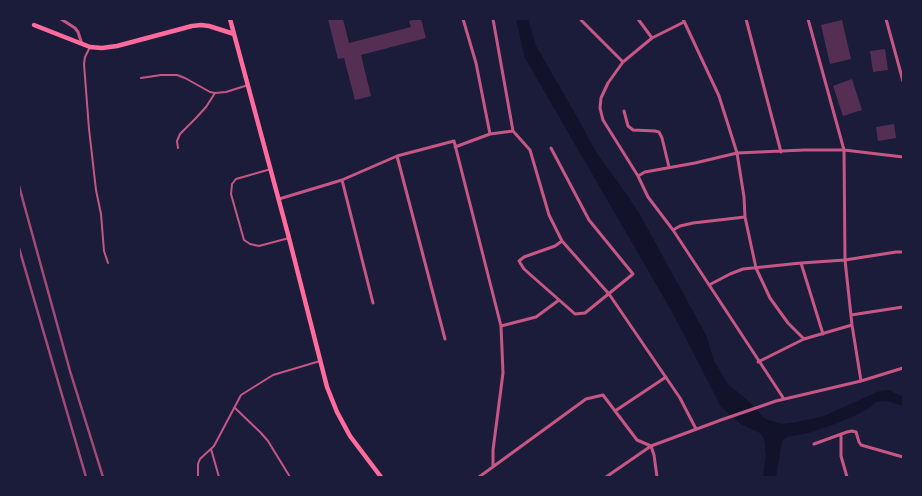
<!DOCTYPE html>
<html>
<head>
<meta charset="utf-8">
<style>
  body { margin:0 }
  #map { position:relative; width:922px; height:496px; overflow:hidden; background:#1b1b3a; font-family:Helvetica,sans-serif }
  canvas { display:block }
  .frame { position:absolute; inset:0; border:20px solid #1b1b3a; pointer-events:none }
</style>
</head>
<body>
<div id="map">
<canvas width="922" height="496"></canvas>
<div class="frame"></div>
</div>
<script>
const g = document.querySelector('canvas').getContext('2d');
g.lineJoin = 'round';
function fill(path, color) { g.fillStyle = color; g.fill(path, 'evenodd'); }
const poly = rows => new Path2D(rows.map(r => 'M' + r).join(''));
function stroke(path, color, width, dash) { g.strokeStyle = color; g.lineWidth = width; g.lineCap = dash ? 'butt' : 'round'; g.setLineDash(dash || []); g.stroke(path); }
fill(poly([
  [516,19,528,19,536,46,580,122,596,152,627,195,640,215,706,335,714,361,728,384,747,400,765,419,782,424,793,423,824,416,877,392,885,390,889,390,903,397,903,406,891,402,883,401,876,402,871,407,852,417,832,425,808,433,787,437,782,441,776,477,763,477,766,455,764,438,760,433,741,424,721,407,711,387,671,310,525,58]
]), '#12122b');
fill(poly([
  [328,19,343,19,349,43,411,27,409,21,416,19,421,19,426,38,361,55,371,96,355,100,344,58,338,59],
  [842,20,851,59,830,64,821,25],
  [885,49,888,70,873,72,870,51],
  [852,79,862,110,843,116,833,86],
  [894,124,896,138,878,141,876,127]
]), '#542f53');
stroke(poly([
  [90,47,85,57,84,64,89,129,96,190,101,214,104,251,108,263],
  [141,78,161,75,177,75,185,78,210,92,215,93,226,92,248,85],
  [178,148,177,141,180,134,196,118,206,107,215,93],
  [271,169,236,179,232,184,231,194,244,240,250,244,259,246,289,238],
  [235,408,261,433,268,441,290,477],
  [211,449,219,477],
  [198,477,198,464,200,459,214,446,241,395,273,375,320,361]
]), '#c65784', 2);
stroke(poly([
  [61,19,75,28,78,32,82,44],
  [463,19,476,63,490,134],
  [493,19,513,131,530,150,549,215,562,241,609,294,680,398,696,429],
  [581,19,581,20,623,62],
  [638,19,652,38],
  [683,19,719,96,737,153,744,197,745,217,756,268,770,298,788,323,804,339],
  [746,19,781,152],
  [808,19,844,150,845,260,852,325,861,381],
  [886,19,903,81],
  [684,22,652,38,623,62,608,83,601,98,600,108,603,120,638,176,648,197,673,230,784,399],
  [624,111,628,126,633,130,655,131,659,132,662,138,669,167],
  [455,147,490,134,513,131],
  [551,148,589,220,633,274,585,313,575,314,524,269,519,261,524,257,555,246,562,241],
  [397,156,445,339],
  [638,176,645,172,695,163,737,153,804,150,844,150,903,157],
  [342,180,373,303],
  [279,199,342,180,397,156,454,141,501,326,503,373,493,450,493,467],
  [673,230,680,226,693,223,745,217],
  [801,263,823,334],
  [709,285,730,274,743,269,801,263,845,260,896,252,903,252],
  [851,315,903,307],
  [501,326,536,317,559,300],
  [758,362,804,339,852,325],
  [615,411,666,377],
  [841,434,841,456,847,477],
  [814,444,847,432,852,431,856,432,859,442,861,445,903,457],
  [479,477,586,399,603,395,637,440,651,446,654,455,657,477],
  [606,477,651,446,721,420,776,401,861,381,903,368]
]), '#c65784', 3);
stroke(poly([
  [230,19,289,238,327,387,337,412,350,436,381,477],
  [34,25,90,47,102,48,117,46,192,26,201,25,209,26,234,34]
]), '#ff6b9d', 4.5);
stroke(poly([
  [19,186,70,371,103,477],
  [19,248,86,477]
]), '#a44b75', 2.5);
</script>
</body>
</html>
